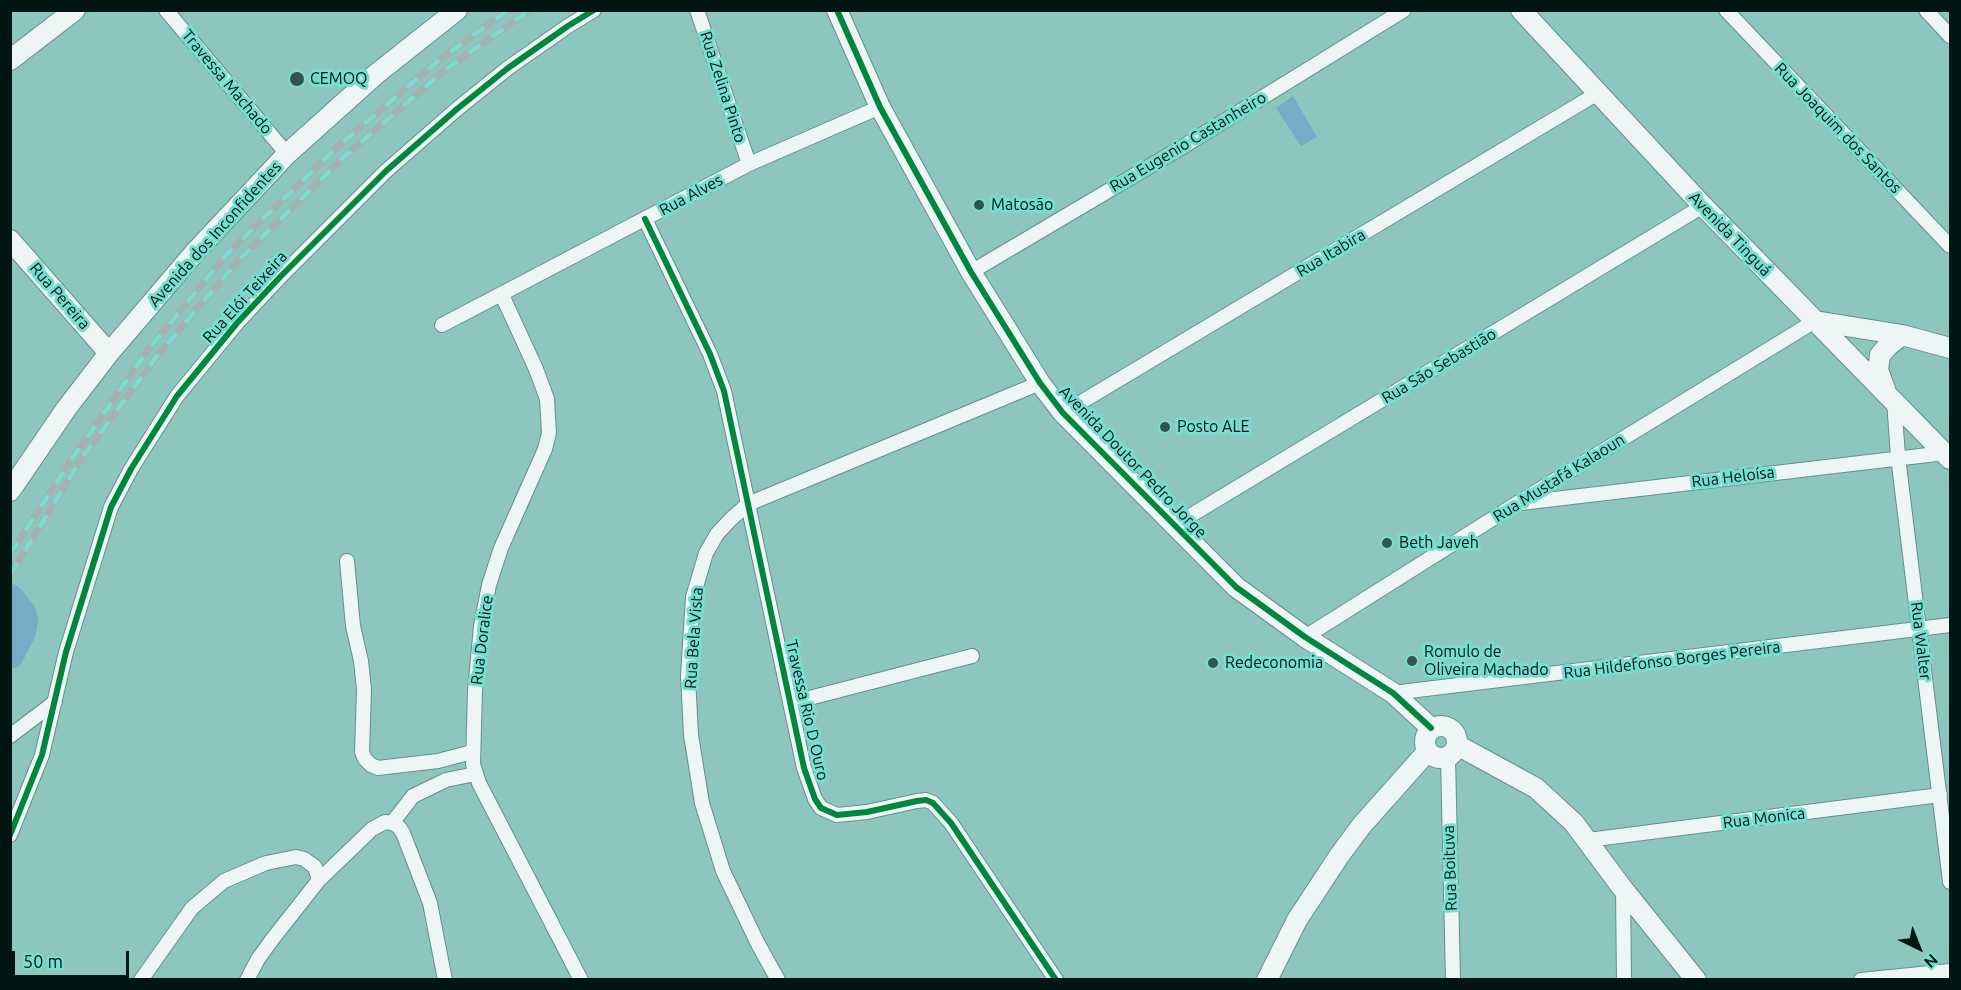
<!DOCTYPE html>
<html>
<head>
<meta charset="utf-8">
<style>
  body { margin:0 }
  #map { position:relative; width:1961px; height:990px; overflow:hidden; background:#8dc6bf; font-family:Ubuntu,sans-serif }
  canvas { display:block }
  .frame { position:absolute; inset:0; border:12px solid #011512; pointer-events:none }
  .north { position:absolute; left:1889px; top:918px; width:60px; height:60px; -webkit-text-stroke:4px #75ded1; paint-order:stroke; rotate:137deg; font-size:16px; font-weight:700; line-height:24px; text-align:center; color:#011512 }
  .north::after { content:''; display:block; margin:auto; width:21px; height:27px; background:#011512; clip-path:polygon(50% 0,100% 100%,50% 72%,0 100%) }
  .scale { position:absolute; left:12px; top:951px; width:117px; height:27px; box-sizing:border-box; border:3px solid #011512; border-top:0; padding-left:8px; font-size:18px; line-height:21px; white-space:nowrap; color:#011512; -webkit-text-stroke:4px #75ded1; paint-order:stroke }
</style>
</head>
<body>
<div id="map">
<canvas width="1961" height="990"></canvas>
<div class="frame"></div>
<div class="north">N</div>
<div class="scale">50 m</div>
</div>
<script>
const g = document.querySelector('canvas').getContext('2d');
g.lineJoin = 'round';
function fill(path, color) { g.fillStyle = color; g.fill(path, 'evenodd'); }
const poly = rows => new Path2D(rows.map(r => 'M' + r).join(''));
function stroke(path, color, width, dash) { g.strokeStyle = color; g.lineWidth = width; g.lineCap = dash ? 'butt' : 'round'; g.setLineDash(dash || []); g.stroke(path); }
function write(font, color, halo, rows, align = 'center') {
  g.font = font + ' Ubuntu,sans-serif'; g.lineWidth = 6; g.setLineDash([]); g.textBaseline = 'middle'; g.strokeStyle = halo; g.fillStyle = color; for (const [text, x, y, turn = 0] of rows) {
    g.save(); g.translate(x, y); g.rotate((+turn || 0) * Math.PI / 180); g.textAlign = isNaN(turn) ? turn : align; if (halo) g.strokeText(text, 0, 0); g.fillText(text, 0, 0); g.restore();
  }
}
fill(poly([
  [1293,96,1317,137,1301,146,1276,108]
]), '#77abc6');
stroke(poly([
  [10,598,22,613,24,621,22,632,10,655]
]), '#77abc6', 28);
const street = poly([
  [166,10,287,154],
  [697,10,749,164],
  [1726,10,1950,246],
  [1926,10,1950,36],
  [645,219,710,354,724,391,804,768,815,799,821,808,837,815,867,812,917,801,926,800,933,803,951,823,1056,980],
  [971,272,1184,146,1404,10],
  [502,295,536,369,547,399,549,433,545,449,501,548,489,585,481,626,475,691,473,764,479,783,581,980],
  [442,325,749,164,880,107],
  [1894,400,1898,457,1950,882],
  [1063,413,1598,93],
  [1521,503,1945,453],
  [1175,525,1703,206],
  [347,561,353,626,361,661,364,689,362,752,365,759,371,765,378,768,438,761,472,752],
  [1305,637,1516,504,1815,321],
  [1393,693,1950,625],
  [790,703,972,656],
  [10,736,55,702],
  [1448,757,1453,980],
  [392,823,413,796,446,780,475,774],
  [10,835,42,755,66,652,111,507,131,469,177,396,237,323,280,277,386,171,457,109,508,68,568,26,594,10],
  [1588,840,1940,795],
  [319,880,372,829,385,822,392,823,399,827,403,833,430,903,445,980],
  [1623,889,1624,980],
  [141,980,192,908,224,881,266,863,296,857,304,859,315,867,319,880,274,937,258,959,247,980],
  [778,980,758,944,723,871,702,803,691,735,688,676,693,597,706,553,717,534,731,519,748,504,1040,383],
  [1861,980,1950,971]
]);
const secondary = poly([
  [837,10,880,107,971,272,1040,383,1063,413,1236,587,1305,637,1393,693,1431,728],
  [1521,10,1703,206,1950,459],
  [10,60,75,10],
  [10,240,109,353],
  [1815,321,1902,335,1950,348],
  [1885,389,1878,370,1880,355,1888,346,1902,335],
  [10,491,66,409,109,353,196,251,287,154,375,75,457,10],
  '1425 742a16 16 0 1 1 32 0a16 16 0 1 1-32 0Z',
  [1457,745,1536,788,1574,823,1623,889,1696,980],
  [1267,980,1297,920,1339,856,1362,825,1427,752]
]);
stroke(street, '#658f8a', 16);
stroke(secondary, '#658f8a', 22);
stroke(street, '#eef6f5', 14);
stroke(secondary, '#eef6f5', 20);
const rail = poly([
  [10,554,74,456,148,350,227,254,336,148,438,61,508,10],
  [10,575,82,458,157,356,237,262,344,157,445,70,530,10]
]);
stroke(rail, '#a5b2b1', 7);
stroke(rail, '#75ded1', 4.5, [14]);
stroke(poly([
  [837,10,880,107,971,272,1040,383,1063,413,1236,587,1305,637,1393,693,1431,728],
  [645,219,710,354,724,391,804,768,815,799,821,808,837,815,867,812,917,801,926,800,933,803,951,823,1056,980],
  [10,835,42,755,66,652,111,507,131,469,177,396,237,323,280,277,386,171,457,109,508,68,568,26,594,10]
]), '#00873e', 6);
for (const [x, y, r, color] of [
  [297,79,8,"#32534f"],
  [979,205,6,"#32534f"],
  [1165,427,6,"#32534f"],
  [1387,543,6,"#32534f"],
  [1412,661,6,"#32534f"],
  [1213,663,6,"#32534f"]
]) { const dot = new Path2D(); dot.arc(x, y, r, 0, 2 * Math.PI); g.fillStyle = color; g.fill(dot); stroke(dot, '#75ded1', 2); }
write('16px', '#011512', '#75ded1', [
  ["CEMOQ",310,79],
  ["Matosão",991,205],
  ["Posto ALE",1177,427],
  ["Beth Javeh",1399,543],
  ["Romulo de",1424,652],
  ["Oliveira Machado",1424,670],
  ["Redeconomia",1225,663]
], 'left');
write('16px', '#011512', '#75ded1', [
  ["Travessa Machado",227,82,50],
  ["Rua Zelina Pinto",723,87,72],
  ["Rua Joaquim dos Santos",1838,128,46],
  ["Rua Eugenio Castanheiro",1188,142,-31],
  ["Rua Alves",691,195,-28],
  ["Avenida dos Inconfidentes",215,234,-48],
  ["Avenida Tinguá",1730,234,46],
  ["Rua Itabira",1331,253,-31],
  ["Rua Pereira",60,296,49],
  ["Rua Elói Teixeira",245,297,-48],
  ["Rua São Sebastião",1439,366,-31],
  ["Avenida Doutor Pedro Jorge",1133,462,46],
  ["Rua Heloísa",1733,477,-7],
  ["Rua Mustafá Kalaoun",1559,478,-32],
  ["Rua Bela Vista",694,638,-86],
  ["Rua Doralice",482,640,-83],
  ["Rua Walter",1921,641,83],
  ["Rua Hildefonso Borges Pereira",1672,660,-7],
  ["Travessa Rio D Ouro",807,710,77],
  ["Rua Monica",1764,818,-7],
  ["Rua Boituva",1450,868,-92]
]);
</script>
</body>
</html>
